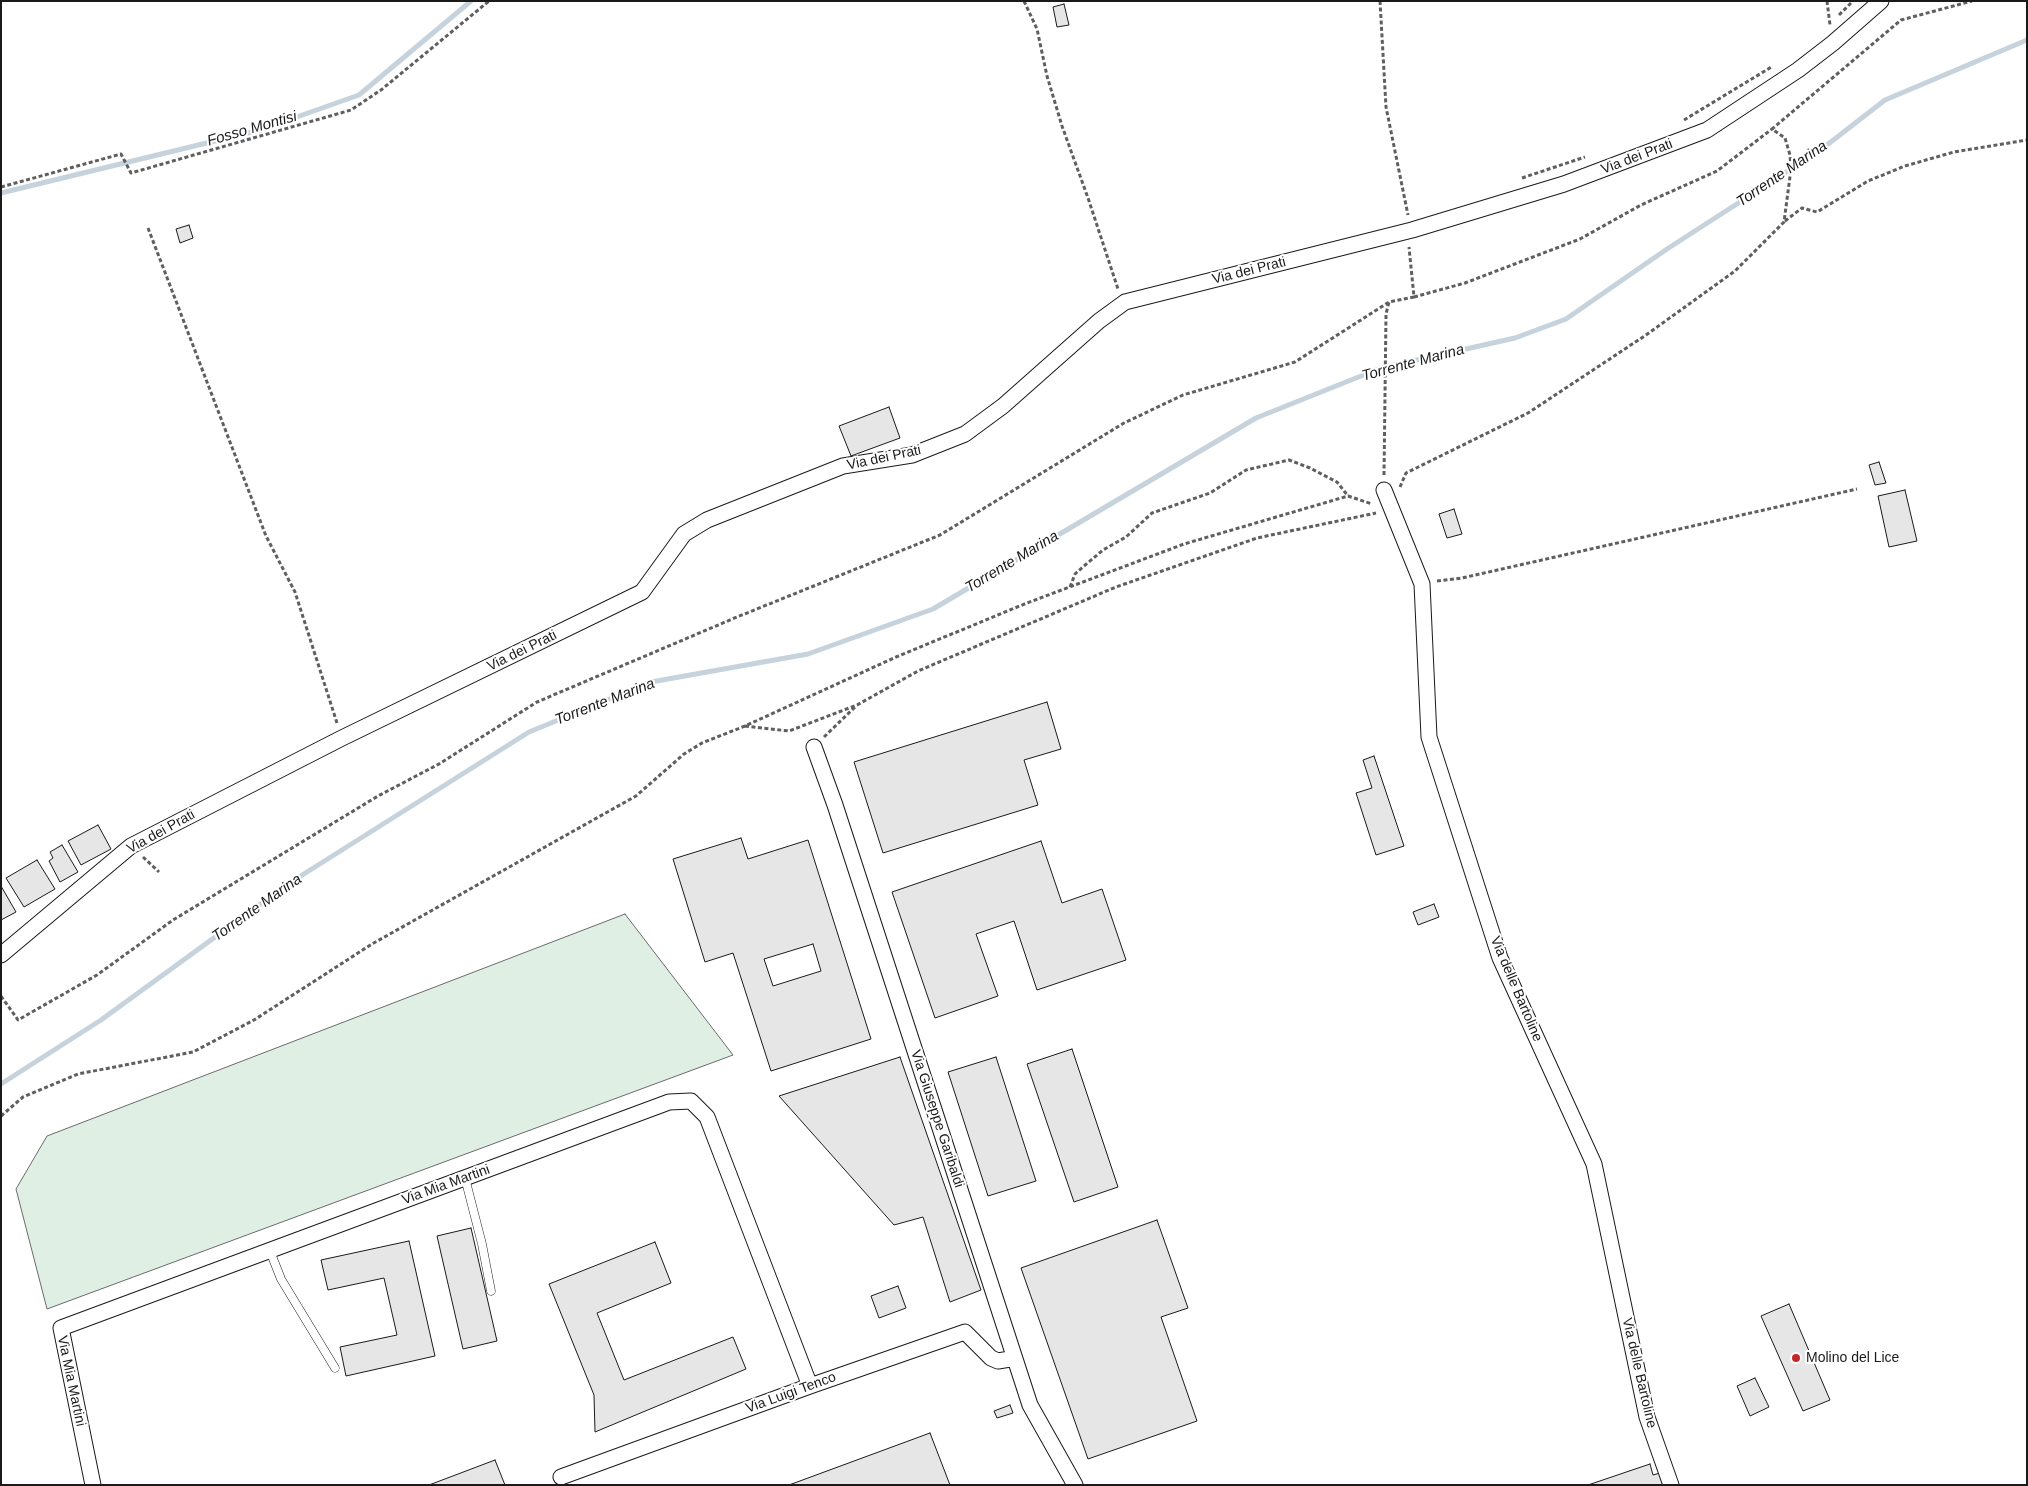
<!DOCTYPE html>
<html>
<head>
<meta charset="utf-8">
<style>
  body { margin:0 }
  #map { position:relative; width:2028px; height:1486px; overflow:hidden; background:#fff; font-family:Arial,sans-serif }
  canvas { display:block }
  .frame { position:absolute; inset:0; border:2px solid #1a1a1a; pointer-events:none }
</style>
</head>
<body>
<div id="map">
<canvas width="2028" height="1486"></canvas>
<div class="frame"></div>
</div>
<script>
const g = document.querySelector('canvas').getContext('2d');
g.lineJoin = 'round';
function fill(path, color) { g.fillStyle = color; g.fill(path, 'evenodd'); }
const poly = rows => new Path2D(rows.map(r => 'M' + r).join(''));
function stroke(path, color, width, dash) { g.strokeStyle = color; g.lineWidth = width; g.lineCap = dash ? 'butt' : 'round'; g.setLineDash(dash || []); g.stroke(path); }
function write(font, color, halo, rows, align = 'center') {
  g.font = font + ' Arial,sans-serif'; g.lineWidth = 4; g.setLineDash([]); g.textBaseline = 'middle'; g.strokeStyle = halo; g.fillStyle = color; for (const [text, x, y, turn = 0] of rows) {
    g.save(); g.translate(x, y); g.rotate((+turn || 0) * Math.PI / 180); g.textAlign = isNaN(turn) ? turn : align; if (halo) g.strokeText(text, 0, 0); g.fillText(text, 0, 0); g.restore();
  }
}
const green = poly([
  [625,914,733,1055,47,1309,16,1189,47,1136,625,914]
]);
fill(green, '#e0efe3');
stroke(green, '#6a6a6a', 1);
stroke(poly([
  [1,193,260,130,359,95,471,1],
  [1,1084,101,1020,288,884,529,732,651,682,808,654,933,609,1256,418,1381,368,1515,338,1566,319,1667,249,1791,169,1805,162,1885,100,2027,40]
]), '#c6d2dc', 5);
const building = poly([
  [1064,4,1069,25,1057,27,1053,7,1064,4],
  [189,225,193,238,180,243,176,229,189,225],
  [889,407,900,438,851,456,839,426,889,407],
  [1879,462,1886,483,1875,485,1869,465,1879,462],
  [1905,490,1917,541,1889,547,1878,496,1905,490],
  [1454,509,1462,534,1447,538,1439,514,1454,509],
  [1047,702,1061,749,1024,760,1038,805,883,853,854,762,1047,702],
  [1374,756,1404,846,1376,855,1356,793,1372,788,1363,760,1374,756],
  [98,825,111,849,81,865,68,841,98,825],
  [741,838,748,859,808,840,871,1039,771,1071,733,953,705,962,673,859,741,838],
  [813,944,821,971,773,986,764,959,813,944],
  [1041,841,1062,903,1102,889,1126,960,1037,990,1014,921,976,934,998,996,935,1018,892,892,1041,841],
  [62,845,78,872,60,882,49,861,53,858,50,852,62,845],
  [37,860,55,889,24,907,6,878,37,860],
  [1,886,16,912,1,920,1,886],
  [1434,904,1439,917,1418,925,1413,912,1434,904],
  [1072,1049,1118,1187,1074,1202,1027,1064,1072,1049],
  [900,1057,981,1290,950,1302,923,1217,894,1225,779,1096,900,1057],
  [996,1057,1036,1181,988,1196,948,1072,996,1057],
  [1157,1220,1188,1308,1161,1317,1197,1421,1088,1459,1021,1268,1157,1220],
  [471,1228,497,1341,463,1349,437,1236,471,1228],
  [409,1241,435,1356,346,1376,340,1347,397,1335,384,1278,328,1290,321,1260,409,1241],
  [655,1242,671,1283,597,1313,624,1380,733,1337,746,1369,595,1432,594,1395,549,1284,655,1242],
  [898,1286,906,1308,879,1318,871,1296,898,1286],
  [1789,1304,1830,1400,1803,1411,1761,1316,1789,1304],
  [1755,1378,1769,1407,1750,1416,1737,1386,1755,1378],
  [1010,1405,1013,1413,997,1418,994,1411,1010,1405],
  [930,1433,950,1485,789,1485,930,1433],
  [495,1460,505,1485,429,1485,495,1460],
  [1650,1464,1653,1475,1660,1473,1664,1485,1588,1485,1650,1464]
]);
fill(building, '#e6e6e6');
stroke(building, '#1a1a1a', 1);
const lane = poly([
  [465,1178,482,1244,491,1291],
  [270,1251,281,1279,335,1368]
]);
const street = poly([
  [1384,490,1422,584,1429,737,1500,958,1594,1164,1647,1417,1671,1485],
  [814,747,835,805,1030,1405,1075,1485],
  [1,955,131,846,342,738,642,592,684,534,707,520,843,466,912,455,965,434,1003,406,1099,321,1125,302,1412,230,1564,184,1707,130,1798,70,1833,43,1881,1],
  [561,1477,810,1386,965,1332,991,1358,998,1361,1010,1359,1014,1356],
  [93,1485,61,1328,669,1102,691,1101,707,1117,810,1386]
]);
stroke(lane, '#1a1a1a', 9);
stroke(street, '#1a1a1a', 17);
stroke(poly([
  [1024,1,1037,29,1047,76,1062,126,1088,198,1118,289],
  [1380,1,1386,107,1408,215],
  [1827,1,1830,25],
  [1839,15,1853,1],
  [1684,120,1773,66],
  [1522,178,1585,157],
  [1,187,121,154,131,173,351,110,381,90,489,1],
  [1785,221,1802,208,1817,212,1868,181,1905,166,1954,152,2027,140],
  [148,228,266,536,295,592,337,723],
  [1414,297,1465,283,1580,239,1641,205,1717,171,1772,129],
  [1384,475,1386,314,1389,302,1414,297,1409,247],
  [1400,487,1406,473,1528,413,1646,335,1735,271,1784,222,1791,169,1790,155,1785,138,1772,129,1901,20,1972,1],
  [1437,581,1462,578,1857,489],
  [1070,587,1075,574,1084,566,1103,550,1126,537,1152,513,1210,493,1246,470,1289,460,1310,468,1337,482,1348,496],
  [745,726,789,731,857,705,918,671,1116,587,1257,538,1376,513],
  [824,737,855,707],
  [143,857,159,872],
  [1,996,18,1020,97,975,173,920,378,796,439,764,537,702,737,617,940,535,1124,423,1183,395,1295,362,1389,302],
  [1,1116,23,1097,78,1074,193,1052,254,1020,372,944,636,796,684,754,702,743,745,726,896,657,1027,603,1184,544,1348,496,1372,504]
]), '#5f5f5f', 3, [4, 2.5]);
stroke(lane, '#fff', 8);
stroke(street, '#fff', 15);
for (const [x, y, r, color] of [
  [1796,1358,5,"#c62828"]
]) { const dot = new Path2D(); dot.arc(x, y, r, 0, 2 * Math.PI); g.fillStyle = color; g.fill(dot); stroke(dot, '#fff', 2); }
write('14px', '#1a1a1a', '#fff', [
  ["Via dei Prati",1637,157,-21],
  ["Via dei Prati",1249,271,-14],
  ["Via dei Prati",884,458,-12],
  ["Via dei Prati",522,651,-26],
  ["Via dei Prati",161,832,-29],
  ["Via delle Bartoline",1516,989,67],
  ["Via Giuseppe Garibaldi",937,1119,72],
  ["Via Mia Martini",446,1185,-20],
  ["Via delle Bartoline",1639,1373,77],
  ["Via Mia Martini",71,1381,78],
  ["Via Luigi Tenco",791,1393,-20]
]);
write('14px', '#1a1a1a', '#fff', [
  ["Molino del Lice",1806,1358]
], 'left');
write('italic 15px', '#1a1a1a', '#fff', [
  ["Fosso Montisi",252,129,-16],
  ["Torrente Marina",1782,174,-34],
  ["Torrente Marina",1413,363,-15],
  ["Torrente Marina",1012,562,-31],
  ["Torrente Marina",605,702,-21],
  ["Torrente Marina",257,908,-35]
]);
</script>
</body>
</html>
